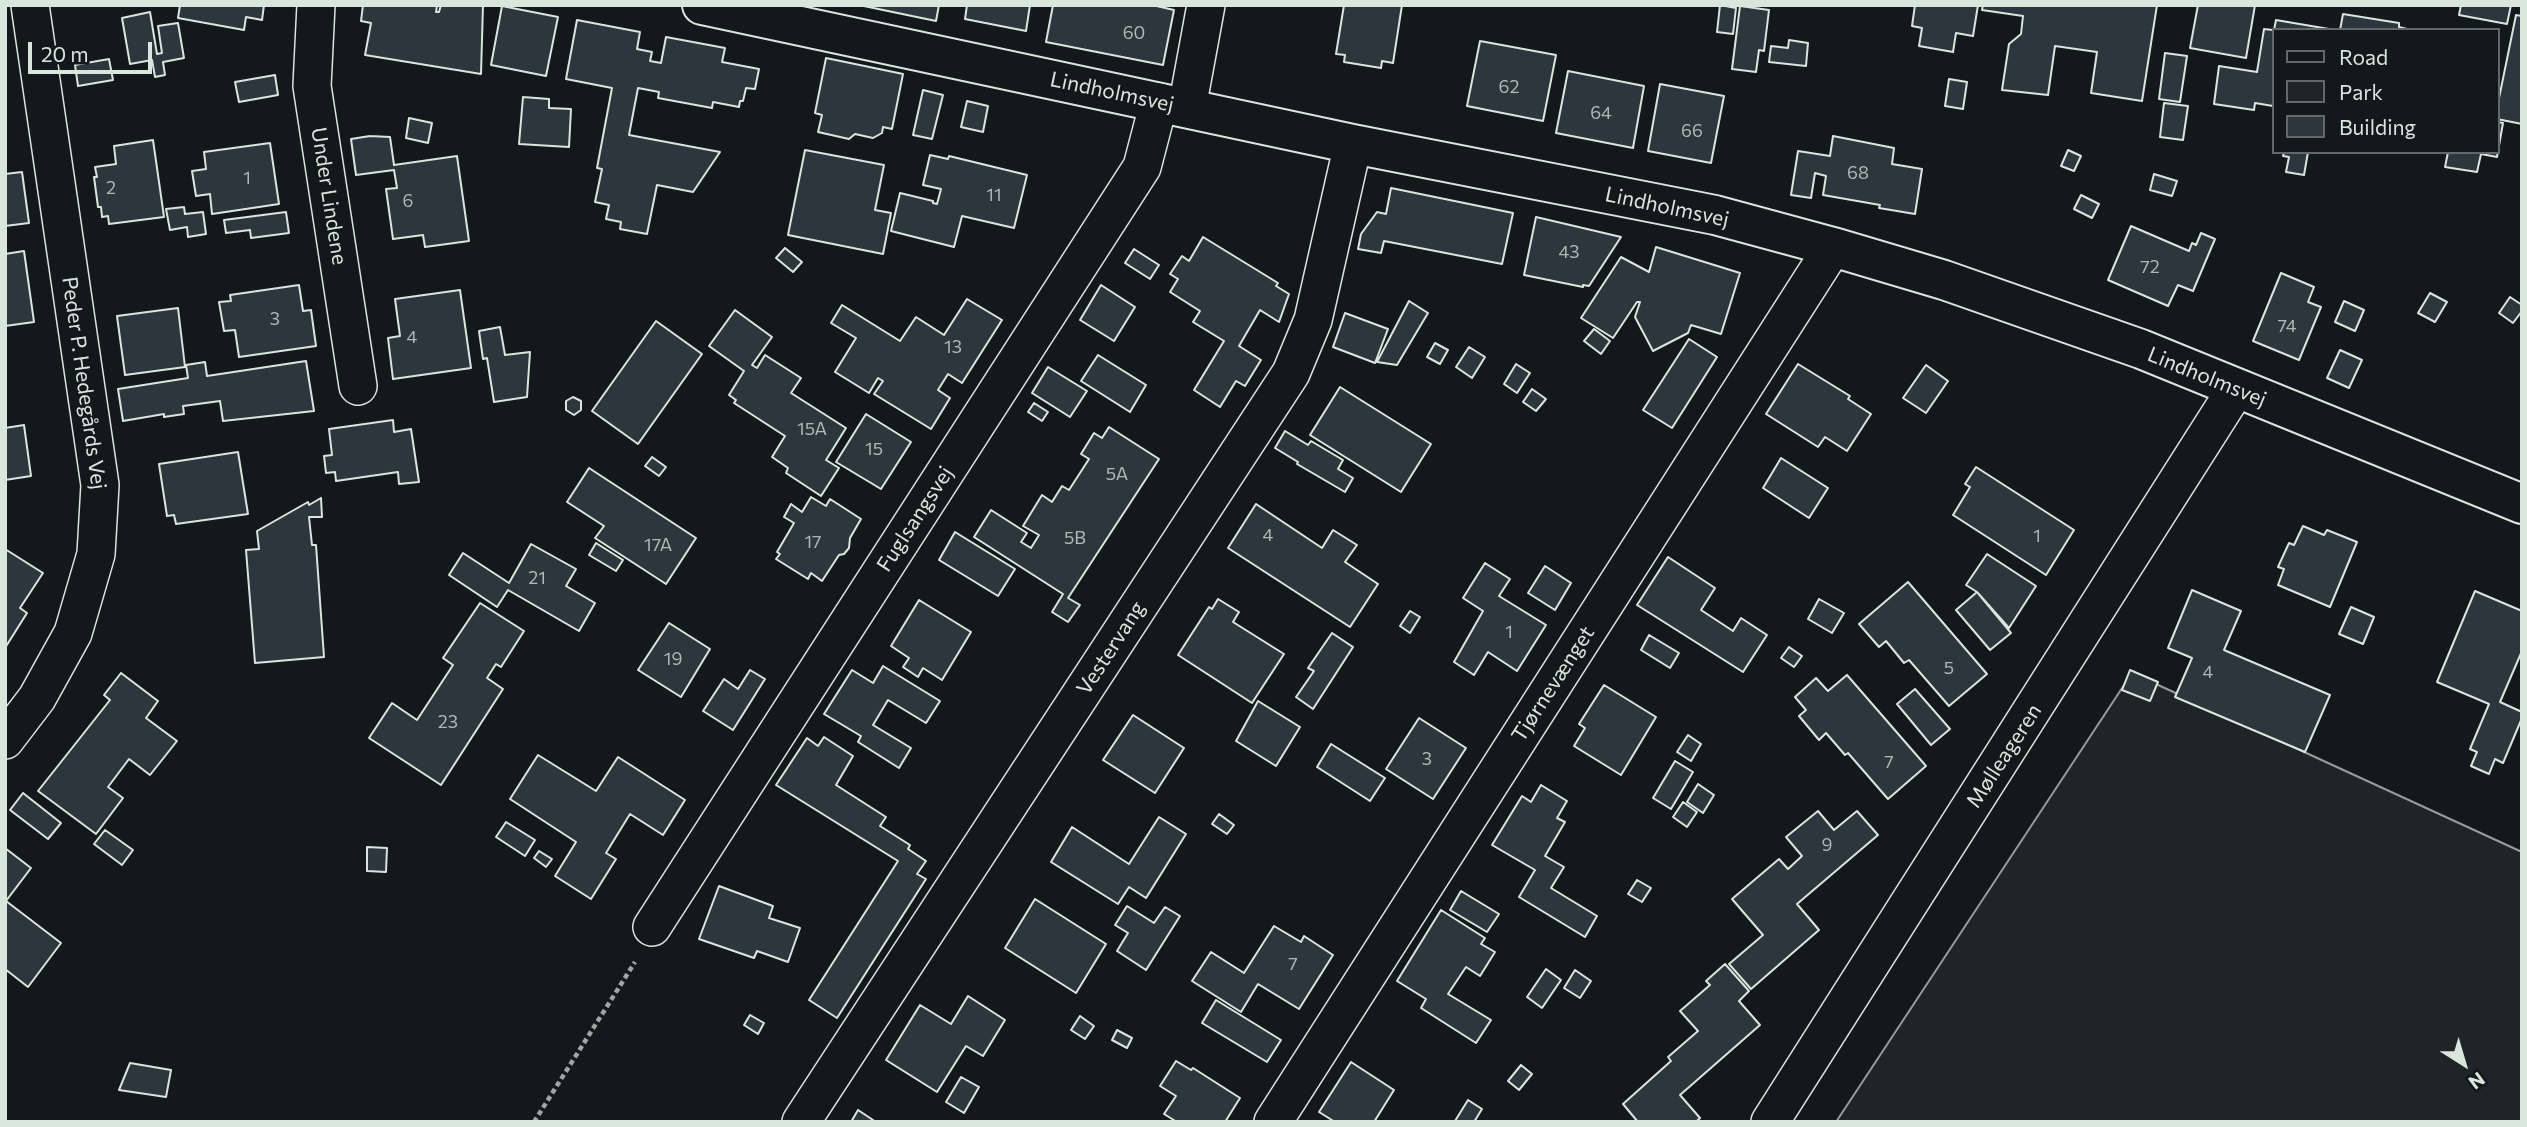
<!DOCTYPE html>
<html>
<head>
<meta charset="utf-8">
<style>
  body { margin:0 }
  #map { position:relative; width:2527px; height:1127px; overflow:hidden; background:#14181c; font-family:Commissioner,sans-serif }
  canvas { display:block }
  .frame { position:absolute; inset:0; border:7px solid #d8e6dc; pointer-events:none }
  .legend { position:absolute; left:2272px; top:28px; width:228px; height:126px; box-sizing:border-box; background:#14181c; border:2px solid #626a69; margin:0; padding:9px 12px; list-style:none; font-size:21px; color:#d8e6dc }
  .legend li { display:flex; align-items:center; gap:14px; height:35px }
  .legend b { width:35px; border:2px solid #626a69 }
  .north { position:absolute; left:2429px; top:1029px; width:70px; height:70px; -webkit-text-stroke:5px #14181c; paint-order:stroke; rotate:143deg; font-size:19px; font-weight:700; line-height:28px; text-align:center; color:#d8e6dc }
  .north::after { content:''; display:block; margin:auto; width:24px; height:32px; background:#d8e6dc; clip-path:polygon(50% 0,100% 100%,50% 72%,0 100%) }
  .scale { position:absolute; left:28px; top:42px; width:124px; height:32px; box-sizing:border-box; border:4px solid #d8e6dc; border-top:0; padding-left:9px; font-size:21px; line-height:24px; white-space:nowrap; color:#d8e6dc; -webkit-text-stroke:5px #14181c; paint-order:stroke }
</style>
</head>
<body>
<div id="map">
<canvas width="2527" height="1127"></canvas>
<div class="frame"></div>
<ul class="legend">
<li><b style="height:9px;background:#14181c"></b>Road</li>
<li><b style="height:19px;background:#202428"></b>Park</li>
<li><b style="height:19px;background:#2c363c"></b>Building</li>
</ul>
<div class="north">N</div>
<div class="scale">20 m</div>
</div>
<script>
const g = document.querySelector('canvas').getContext('2d');
g.lineJoin = 'round';
function fill(path, color) { g.fillStyle = color; g.fill(path, 'evenodd'); }
const poly = rows => new Path2D(rows.map(r => 'M' + r).join(''));
function stroke(path, color, width, dash) { g.strokeStyle = color; g.lineWidth = width; g.lineCap = dash ? 'butt' : 'round'; g.setLineDash(dash || []); g.stroke(path); }
function write(font, color, halo, rows, align = 'center') {
  g.font = font + ' Commissioner,sans-serif'; g.lineWidth = 5; g.setLineDash([]); g.textBaseline = 'middle'; g.strokeStyle = halo; g.fillStyle = color; for (const [text, x, y, turn = 0] of rows) {
    g.save(); g.translate(x, y); g.rotate((+turn || 0) * Math.PI / 180); g.textAlign = isNaN(turn) ? turn : align; if (halo) g.strokeText(text, 0, 0); g.fillText(text, 0, 0); g.restore();
  }
}
const green = poly([
  [2132,673,2522,852,2522,1122,1836,1122,2132,673]
]);
fill(green, '#202428');
stroke(green, '#939e99', 2);
const building = poly([
  [180,5,264,5,262,20,246,17,244,30,178,18,180,5],
  [363,5,433,5,437,6,436,12,439,12,441,5,483,5,481,74,365,55,371,23,361,21,363,5],
  [859,5,939,5,936,21,859,5],
  [967,5,1030,5,1026,31,965,19,967,5],
  [1053,5,1152,5,1174,10,1163,65,1046,42,1053,5],
  [1344,5,1402,5,1393,63,1382,61,1381,68,1344,62,1345,55,1336,54,1344,5],
  [1720,5,1736,8,1733,34,1717,32,1720,5],
  [1915,5,1978,5,1973,36,1956,33,1953,52,1919,46,1922,28,1912,26,1915,5],
  [1983,5,2157,5,2142,101,2091,93,2097,52,2055,46,2048,95,2002,90,2009,44,2021,34,2023,16,1982,10,1983,5],
  [2198,5,2255,5,2246,58,2190,48,2198,5],
  [2461,5,2511,5,2507,24,2459,15,2461,5],
  [502,6,558,17,546,76,491,65,502,6],
  [1740,6,1769,10,1764,51,1759,50,1756,72,1732,69,1740,6],
  [150,12,157,54,162,53,158,26,178,23,184,58,163,62,165,75,155,77,152,60,130,64,122,18,150,12],
  [2343,14,2399,23,2399,27,2411,30,2340,30,2343,14],
  [2516,15,2522,16,2522,124,2497,119,2497,108,2516,15],
  [577,20,640,32,637,49,652,52,650,61,661,63,666,37,725,48,722,62,759,69,755,89,746,88,743,101,740,101,739,107,713,102,712,108,658,98,659,92,638,88,629,135,720,152,693,192,657,185,647,234,620,229,621,222,606,219,609,205,595,202,602,169,597,168,612,88,566,79,577,20],
  [2276,20,2329,29,2329,30,2274,30,2276,20],
  [2264,29,2273,30,2273,106,2255,103,2254,110,2214,104,2219,66,2257,72,2264,29],
  [1789,40,1808,43,1806,66,1769,62,1771,46,1788,48,1789,40],
  [1480,41,1556,55,1543,121,1467,106,1480,41],
  [2165,53,2187,56,2180,102,2159,99,2165,53],
  [826,58,903,74,892,129,883,127,882,133,873,138,855,134,849,139,818,132,822,115,815,113,826,58],
  [109,59,113,80,78,86,75,65,109,59],
  [1568,71,1644,86,1633,148,1556,133,1568,71],
  [275,75,278,95,239,102,235,82,275,75],
  [1949,79,1967,82,1963,109,1945,106,1949,79],
  [1660,84,1724,96,1711,163,1648,151,1660,84],
  [923,90,943,95,932,139,913,135,923,90],
  [523,97,549,99,549,108,571,109,569,147,519,144,523,97],
  [967,101,988,106,983,132,961,127,967,101],
  [2164,103,2188,106,2183,140,2160,137,2164,103],
  [409,118,432,123,428,143,406,138,409,118],
  [2497,122,2503,123,2497,157,2481,154,2477,172,2445,167,2448,152,2497,152,2497,122],
  [370,136,390,137,394,165,457,156,469,241,425,247,423,235,393,239,386,189,397,188,394,170,356,175,351,139,370,136],
  [1833,136,1894,148,1892,164,1922,169,1915,214,1879,208,1880,205,1823,195,1826,176,1815,173,1811,198,1791,195,1798,151,1830,156,1833,136],
  [153,140,164,217,109,224,108,216,102,217,101,207,98,207,94,177,97,177,95,167,116,164,114,146,153,140],
  [270,143,279,204,212,214,210,194,196,196,192,171,206,169,204,152,270,143],
  [805,150,884,165,875,210,891,213,883,254,788,235,805,150],
  [2068,150,2081,156,2074,171,2061,166,2068,150],
  [2284,152,2308,152,2304,175,2286,172,2289,157,2283,156,2284,152],
  [930,155,948,159,949,156,1027,175,1014,228,962,216,954,247,891,231,900,193,933,201,933,203,937,204,941,189,923,185,930,155],
  [22,172,29,223,5,226,5,174,22,172],
  [2154,174,2177,181,2172,196,2150,190,2154,174],
  [1391,188,1513,213,1502,264,1384,241,1381,253,1358,249,1361,234,1377,212,1386,214,1391,188],
  [2081,195,2099,204,2092,218,2074,209,2081,195],
  [184,207,185,214,203,212,206,234,188,237,187,227,170,230,166,209,184,207],
  [286,212,289,233,251,238,250,230,226,233,224,220,286,212],
  [1536,217,1621,237,1589,286,1583,285,1583,287,1524,275,1536,217],
  [2131,226,2189,251,2192,243,2196,245,2201,233,2215,239,2193,291,2178,285,2168,306,2108,280,2131,226],
  [1203,237,1278,283,1276,286,1289,294,1279,322,1260,310,1239,346,1261,360,1245,386,1236,381,1220,407,1194,390,1224,341,1193,322,1200,311,1170,292,1178,279,1170,274,1182,256,1189,261,1203,237],
  [1656,247,1740,273,1721,334,1691,325,1688,333,1653,351,1635,317,1640,302,1637,302,1613,338,1581,318,1621,257,1649,272,1656,247],
  [785,248,802,262,793,272,776,258,785,248],
  [1134,249,1159,265,1150,279,1125,263,1134,249],
  [24,251,34,322,5,326,5,254,24,251],
  [2281,273,2314,287,2308,302,2321,307,2299,360,2253,341,2281,273],
  [299,285,303,311,311,310,316,346,239,357,235,330,224,331,219,302,231,301,230,295,299,285],
  [1101,285,1135,307,1114,341,1080,320,1101,285],
  [460,290,471,368,393,379,388,338,400,336,395,299,460,290],
  [2430,293,2447,302,2435,322,2418,313,2430,293],
  [2510,297,2522,305,2522,311,2513,323,2499,313,2510,297],
  [967,299,1002,320,962,383,948,374,938,390,950,398,931,429,874,394,883,381,878,378,869,393,835,372,856,338,831,323,842,305,900,341,916,317,944,335,967,299],
  [1409,301,1428,313,1397,365,1377,362,1409,301],
  [2344,301,2364,310,2355,331,2335,322,2344,301],
  [178,308,185,367,125,375,117,316,178,308],
  [735,310,772,337,752,365,757,368,765,355,801,378,791,393,846,428,826,460,839,468,821,496,786,473,788,468,772,457,785,436,734,403,736,400,729,395,744,371,709,346,735,310],
  [1345,313,1388,329,1375,363,1333,347,1345,313],
  [656,321,702,354,638,444,592,411,656,321],
  [500,327,505,355,530,352,527,397,494,402,487,358,483,359,479,331,500,327],
  [1594,329,1610,341,1601,354,1584,341,1594,329],
  [1689,339,1717,357,1672,428,1643,410,1689,339],
  [1435,343,1448,350,1440,364,1427,357,1435,343],
  [1469,347,1485,357,1472,378,1456,367,1469,347],
  [2340,350,2362,360,2349,388,2327,378,2340,350],
  [1098,355,1146,385,1130,412,1081,381,1098,355],
  [306,361,314,411,223,421,220,401,183,406,184,414,164,417,164,414,123,421,118,389,188,378,186,365,205,362,207,376,306,361],
  [1516,364,1530,373,1517,393,1504,384,1516,364],
  [1798,364,1850,396,1848,399,1871,414,1847,451,1825,437,1818,447,1766,414,1798,364],
  [1926,365,1948,381,1926,413,1903,398,1926,365],
  [1048,367,1087,391,1070,417,1032,393,1048,367],
  [1340,387,1431,444,1401,492,1310,435,1340,387],
  [1532,389,1546,399,1536,411,1523,402,1532,389],
  [573,397,581,401,581,410,574,415,566,410,566,401,573,397],
  [1034,403,1048,412,1042,421,1028,412,1034,403],
  [866,414,911,442,881,489,836,462,866,414],
  [393,420,394,432,411,429,419,482,399,484,398,472,336,481,335,472,326,473,324,456,332,455,329,429,393,420],
  [24,425,31,476,5,480,5,428,24,425],
  [1109,427,1159,459,1068,598,1080,605,1068,622,1052,612,1063,594,974,537,991,510,1027,533,1021,542,1031,548,1039,535,1023,526,1042,495,1052,502,1062,486,1069,490,1089,459,1081,454,1094,433,1102,438,1109,427],
  [1285,431,1308,445,1311,441,1343,460,1338,469,1353,478,1345,492,1297,464,1298,462,1275,448,1285,431],
  [238,452,248,514,176,524,174,515,167,516,159,464,238,452],
  [652,457,666,467,659,476,645,466,652,457],
  [1781,458,1828,488,1809,518,1763,488,1781,458],
  [1976,467,2074,530,2046,575,1953,515,1970,487,1965,484,1976,467],
  [589,468,696,538,666,584,595,538,604,526,567,502,589,468],
  [811,497,826,506,830,499,861,519,850,538,849,548,844,554,839,555,822,581,811,573,808,579,776,559,780,554,777,552,794,523,784,517,791,504,802,512,811,497],
  [321,498,322,517,309,517,312,545,316,545,324,657,255,663,246,550,259,549,257,531,308,502,309,505,321,498],
  [1256,504,1322,548,1333,530,1357,545,1345,562,1378,584,1350,627,1228,548,1256,504],
  [2303,526,2324,535,2327,530,2357,542,2330,607,2278,585,2284,569,2278,567,2289,543,2294,545,2303,526],
  [955,532,1015,569,998,596,939,560,955,532],
  [596,543,623,560,616,571,589,555,596,543],
  [531,544,576,569,566,586,595,603,579,631,508,590,497,607,449,575,463,553,509,583,531,544],
  [5,549,43,573,20,608,27,613,5,648,5,549],
  [1987,554,2036,586,2009,628,1977,592,1966,585,1987,554],
  [1668,557,1715,588,1701,610,1733,631,1741,618,1767,635,1743,672,1637,605,1668,557],
  [1485,563,1510,579,1499,596,1546,625,1517,671,1488,652,1474,675,1454,662,1483,611,1463,598,1485,563],
  [1545,566,1571,583,1555,610,1528,593,1545,566],
  [1908,582,1987,674,1949,706,1909,660,1904,663,1886,641,1879,647,1859,624,1908,582],
  [2192,590,2241,611,2224,650,2330,695,2305,752,2175,697,2192,658,2168,648,2192,590],
  [2475,591,2522,611,2522,651,2500,702,2522,712,2522,718,2503,763,2495,759,2489,774,2471,766,2477,752,2470,749,2489,704,2437,682,2475,591],
  [1977,592,2011,633,1990,650,1956,610,1977,592],
  [1218,599,1239,612,1233,622,1284,654,1252,703,1178,655,1209,607,1212,609,1218,599],
  [1819,599,1844,613,1832,633,1808,619,1819,599],
  [919,600,971,632,942,680,923,668,918,677,903,667,909,658,891,646,919,600],
  [480,603,524,631,501,667,496,664,487,678,503,689,441,785,369,738,392,703,417,720,453,665,443,658,480,603],
  [2351,607,2374,617,2363,644,2339,634,2351,607],
  [1410,611,1420,617,1410,633,1400,626,1410,611],
  [669,623,710,649,681,697,638,670,669,623],
  [1332,633,1353,647,1313,709,1296,697,1314,671,1308,668,1332,633],
  [1649,635,1679,653,1670,668,1641,650,1649,635],
  [1789,647,1802,656,1794,667,1781,658,1789,647],
  [883,666,940,701,926,723,888,700,873,725,911,748,899,768,858,742,861,736,824,714,852,670,873,683,883,666],
  [750,670,765,679,733,730,703,711,724,679,738,689,750,670],
  [2130,670,2158,682,2150,701,2122,690,2130,670],
  [121,673,158,701,146,718,177,741,150,775,129,759,108,787,123,798,96,834,38,791,110,700,104,695,121,673],
  [1847,675,1926,766,1888,799,1848,753,1845,755,1826,733,1819,740,1799,716,1806,710,1795,697,1816,678,1828,691,1847,675],
  [1604,685,1656,717,1621,775,1574,746,1585,728,1579,724,1604,685],
  [1915,689,1950,729,1931,745,1897,704,1915,689],
  [1258,701,1300,727,1276,766,1236,741,1258,701],
  [1133,715,1184,748,1155,793,1103,760,1133,715],
  [1419,718,1466,748,1433,799,1386,769,1419,718],
  [1688,735,1701,744,1691,761,1677,752,1688,735],
  [824,737,853,756,836,785,886,817,880,826,910,845,908,849,926,861,917,874,926,879,837,1018,809,1000,898,861,776,785,807,738,818,746,824,737],
  [1331,744,1385,778,1370,801,1317,767,1331,744],
  [538,755,596,791,618,757,685,800,663,835,630,814,606,853,616,859,591,899,555,876,576,842,510,799,538,755],
  [1675,761,1693,772,1671,809,1653,798,1675,761],
  [1698,784,1714,795,1703,813,1687,802,1698,784],
  [1541,785,1567,801,1557,818,1565,822,1545,856,1564,867,1551,888,1597,916,1585,937,1519,897,1535,870,1492,845,1522,796,1531,802,1541,785],
  [23,793,61,823,48,839,10,810,23,793],
  [1683,802,1697,812,1687,827,1673,817,1683,802],
  [1818,811,1834,830,1857,811,1878,835,1797,904,1819,930,1751,989,1729,964,1763,935,1732,899,1779,859,1788,869,1802,856,1786,837,1818,811],
  [1219,814,1234,825,1227,834,1212,824,1219,814],
  [1159,817,1186,834,1146,898,1129,887,1118,904,1051,862,1072,827,1129,864,1159,817],
  [506,822,535,840,525,856,496,837,506,822],
  [105,830,133,850,122,865,94,844,105,830],
  [367,847,387,848,386,872,367,871,367,847],
  [5,848,31,868,6,901,61,943,28,987,5,969,5,848],
  [539,851,552,859,546,867,534,858,539,851],
  [1637,880,1651,888,1642,902,1628,894,1637,880],
  [719,886,773,906,769,918,800,928,788,962,757,951,754,958,699,939,719,886],
  [1461,891,1499,914,1487,932,1450,910,1461,891],
  [1035,899,1106,944,1076,993,1005,948,1035,899],
  [1127,906,1154,923,1165,907,1180,916,1146,970,1117,951,1128,933,1115,925,1127,906],
  [1441,910,1485,938,1481,944,1495,952,1480,976,1466,967,1448,994,1491,1020,1476,1043,1421,1008,1426,999,1397,981,1441,910],
  [1274,926,1301,942,1304,936,1333,955,1299,1009,1258,984,1241,1012,1192,981,1211,952,1244,973,1274,926],
  [1725,964,1749,991,1739,1001,1760,1025,1680,1095,1700,1118,1696,1122,1638,1122,1623,1104,1671,1061,1668,1057,1698,1031,1680,1011,1710,985,1706,981,1725,964],
  [1546,969,1561,980,1542,1008,1527,997,1546,969],
  [1575,970,1591,981,1580,998,1564,988,1575,970],
  [968,996,1005,1020,983,1056,966,1046,937,1092,886,1060,920,1005,951,1024,968,996],
  [1216,1000,1281,1040,1267,1062,1202,1023,1216,1000],
  [750,1015,764,1023,758,1034,744,1025,750,1015],
  [1080,1016,1094,1026,1085,1039,1071,1030,1080,1016],
  [1117,1030,1132,1038,1127,1048,1112,1040,1117,1030],
  [1176,1061,1191,1070,1193,1068,1240,1098,1225,1122,1177,1122,1164,1114,1176,1096,1160,1086,1176,1061],
  [1351,1062,1394,1090,1374,1122,1335,1122,1319,1112,1351,1062],
  [130,1063,171,1070,166,1097,119,1090,130,1063],
  [1521,1065,1532,1074,1519,1090,1508,1081,1521,1065],
  [961,1077,979,1087,964,1113,946,1102,961,1077],
  [1468,1100,1482,1109,1474,1122,1457,1122,1455,1121,1468,1100],
  [858,1110,876,1122,851,1122,858,1110]
]);
fill(building, '#2c363c');
stroke(building, '#d8e6dc', 2);
const minor = poly([
  [316,5,312,86,358,386],
  [1187,108,1206,5],
  [5,740,37,698,73,633,96,554,100,485,30,5],
  [652,927,1142,167,1159,102],
  [801,1122,1291,373,1313,320,1353,144],
  [1273,1122,1833,247],
  [1770,1122,2236,389]
]);
const tertiary = poly([
  [702,5,1353,144,1715,215,1833,247,1944,280,2141,349,2522,504]
]);
stroke(minor, '#d8e6dc', 40);
stroke(tertiary, '#d8e6dc', 42);
stroke(poly([
  [534,1122,635,962]
]), '#9da8a2', 4.5, [5, 3.5]);
stroke(minor, '#14181c', 37);
stroke(tertiary, '#14181c', 38);
write('18px', '#adbab4', null, [
  ["60",1134,33],
  ["62",1509,87],
  ["64",1601,113],
  ["66",1692,131],
  ["68",1858,173],
  ["1",247,178],
  ["2",111,188],
  ["11",994,195],
  ["6",408,201],
  ["43",1569,252],
  ["72",2150,267],
  ["3",275,319],
  ["74",2287,326],
  ["4",412,337],
  ["13",953,347],
  ["15A",812,429],
  ["15",874,449],
  ["5A",1117,474],
  ["4",1268,535],
  ["1",2037,536],
  ["5B",1075,538],
  ["17",813,542],
  ["17A",658,545],
  ["21",537,578],
  ["1",1509,632],
  ["19",673,659],
  ["5",1949,668],
  ["4",2208,672],
  ["23",448,722],
  ["3",1427,759],
  ["7",1889,762],
  ["9",1827,845],
  ["7",1293,964]
]);
write('21px', '#d8e6dc', '#14181c', [
  ["Lindholmsvej",1112,92,12],
  ["Under Lindene",329,196,81],
  ["Lindholmsvej",1667,207,12],
  ["Lindholmsvej",2207,377,22],
  ["Peder P. Hedegårds Vej",84,383,82],
  ["Fuglsangsvej",915,519,-57],
  ["Vestervang",1111,648,-57],
  ["Tjørnevænget",1553,684,-57],
  ["Mølleageren",2004,756,-57]
]);
</script>
</body>
</html>
